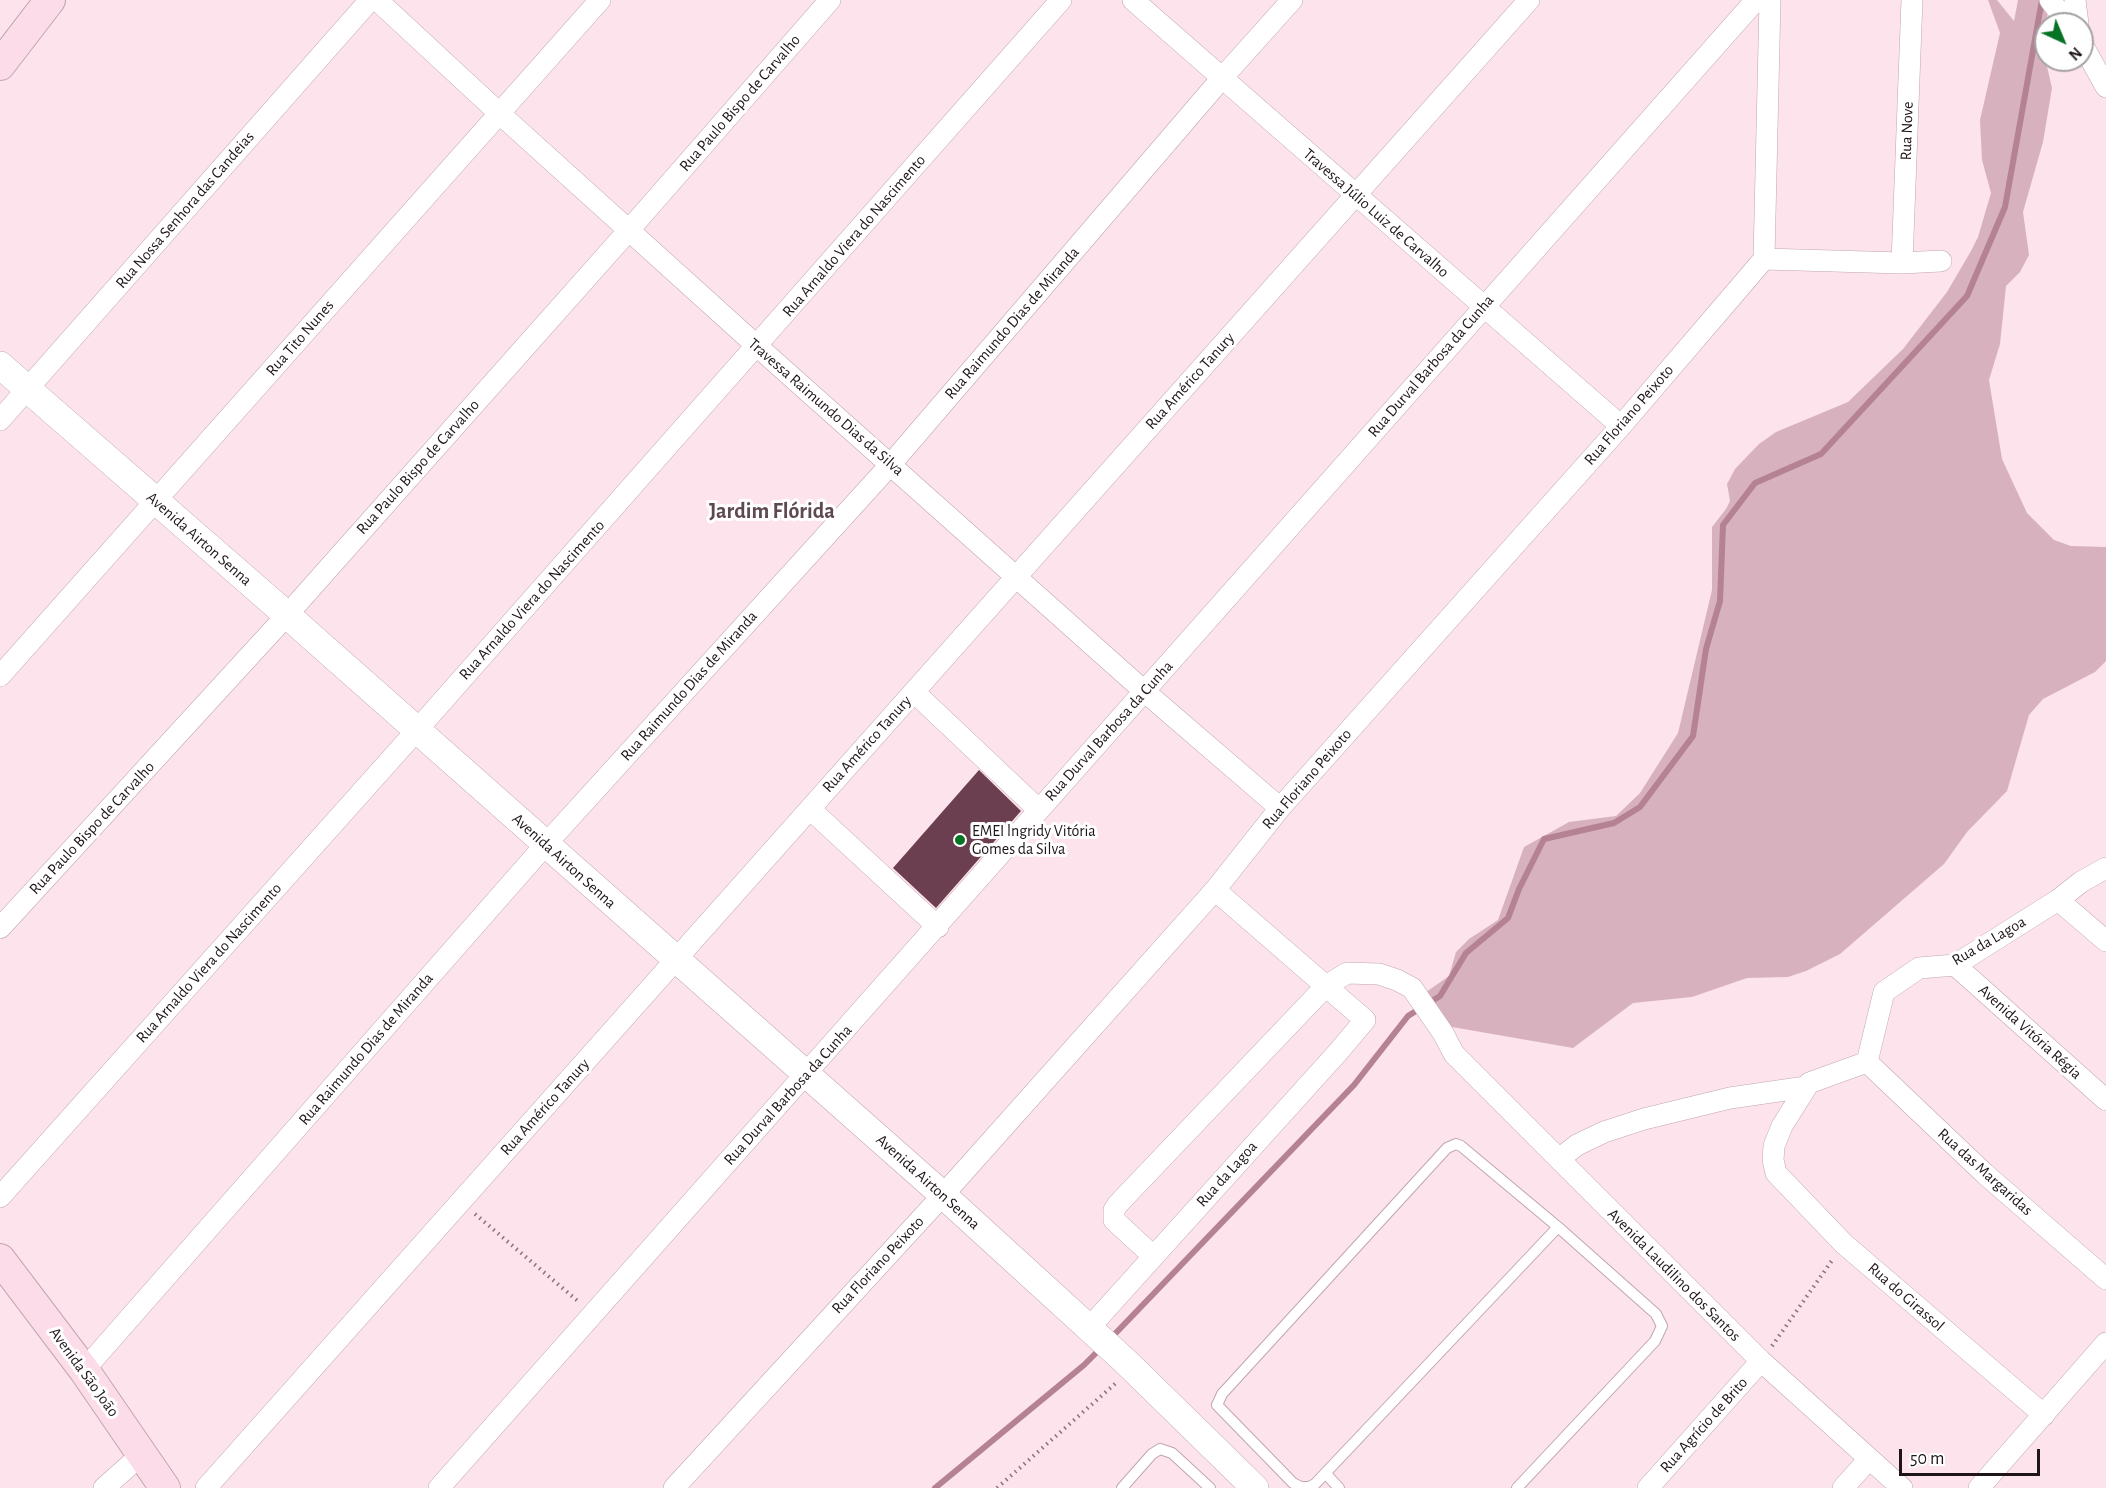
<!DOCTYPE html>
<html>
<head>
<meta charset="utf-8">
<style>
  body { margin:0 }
  #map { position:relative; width:2106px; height:1488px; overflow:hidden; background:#fde3eb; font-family:"Alegreya Sans",sans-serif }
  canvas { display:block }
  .north { position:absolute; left:2034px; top:12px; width:60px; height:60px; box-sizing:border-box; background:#fff; border:2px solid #a5a1a3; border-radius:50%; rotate:136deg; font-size:16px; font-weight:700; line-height:24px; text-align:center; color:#1e1518 }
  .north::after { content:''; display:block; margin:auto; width:21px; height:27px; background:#067325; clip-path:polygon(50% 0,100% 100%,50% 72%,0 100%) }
  .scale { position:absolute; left:1899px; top:1449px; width:141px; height:27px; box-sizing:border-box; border:3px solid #1e1518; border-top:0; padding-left:8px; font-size:18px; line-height:21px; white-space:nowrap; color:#1e1518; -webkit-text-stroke:4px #fff; paint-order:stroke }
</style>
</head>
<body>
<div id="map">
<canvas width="2106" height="1488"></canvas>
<div class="north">N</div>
<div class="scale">50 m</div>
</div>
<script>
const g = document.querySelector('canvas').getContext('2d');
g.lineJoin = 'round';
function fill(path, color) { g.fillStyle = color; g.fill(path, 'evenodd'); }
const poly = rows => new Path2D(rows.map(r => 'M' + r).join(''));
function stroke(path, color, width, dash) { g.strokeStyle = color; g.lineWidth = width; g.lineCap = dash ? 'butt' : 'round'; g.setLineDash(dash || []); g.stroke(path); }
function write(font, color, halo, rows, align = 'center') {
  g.font = font + ' "Alegreya Sans",sans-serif'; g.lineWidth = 6; g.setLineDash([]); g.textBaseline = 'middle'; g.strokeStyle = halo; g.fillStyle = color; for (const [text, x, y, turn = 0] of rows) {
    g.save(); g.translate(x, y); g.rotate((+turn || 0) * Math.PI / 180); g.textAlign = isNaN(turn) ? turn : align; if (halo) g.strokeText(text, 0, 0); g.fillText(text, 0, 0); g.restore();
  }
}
fill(poly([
  [1988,0,1997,0,2014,21,2018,0,2048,0,2045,58,2052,88,2043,142,2023,212,2029,255,2020,272,2006,286,2000,344,1989,380,2002,459,2027,513,2054,540,2071,546,2106,547,2106,661,2095,672,2043,699,2029,715,2007,791,1967,832,1944,864,1840,954,1806,971,1788,977,1747,978,1692,997,1633,1003,1573,1048,1429,1023,1419,997,1449,976,1456,952,1469,939,1498,920,1524,847,1569,822,1616,816,1640,793,1678,733,1712,590,1712,527,1726,509,1730,501,1727,484,1735,469,1759,444,1776,432,1848,402,1903,349,1947,292,1971,251,1978,237,1991,193,1982,160,1980,120,2000,33]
]), '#d7b2be');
stroke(poly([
  [1111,1338,1354,1085,1408,1016,1440,996,1466,953,1508,918,1519,889,1544,839,1614,823,1640,807,1693,736,1706,649,1720,601,1723,525,1755,483,1821,454,1967,296,2005,207,2042,0],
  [935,1488,1084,1365,1100,1349]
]), '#b48293', 6);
fill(poly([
  [979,770,1021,811,936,908,893,868]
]), '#6c3f50');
const service = poly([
  [1326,1474,1339,1488],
  [1122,1488,1152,1454,1160,1449,1172,1453,1210,1488],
  [1517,1488,1655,1341,1662,1326,1656,1314,1558,1227,1461,1146,1456,1144,1447,1148,1222,1394,1217,1405,1293,1483,1301,1487,1309,1487,1315,1484,1558,1227]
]);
const minor = poly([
  [377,0,499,113,757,346,1144,691,1280,808],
  [1133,0,1621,426],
  [2050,0,2068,24],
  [2075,0,2078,24],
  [2082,44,2106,87],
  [1764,259,1902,263,1941,261],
  [1902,263,1912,0],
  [0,420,370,0],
  [0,676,600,0],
  [914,692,1039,810],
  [810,809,938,927],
  [2058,900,2106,941],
  [0,928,287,615,629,230,830,0],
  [1955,965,2106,1100],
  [1867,1062,1985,1174,2106,1279],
  [1559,1159,1577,1145,1604,1132,1644,1119,1730,1098,1806,1087],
  [0,1197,417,730,1061,0],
  [1153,1256,1114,1220,1114,1210,1118,1204,1326,986,1347,973,1379,974,1397,980,1412,988,1443,1033,1454,1054,1761,1361,1902,1488],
  [1089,1328,1339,1051,1365,1020,1215,890],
  [84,1370,546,844,891,464,1222,78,1292,0],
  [2044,1415,1844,1244,1776,1173,1773,1160,1774,1146,1782,1126,1809,1083,1867,1062,1884,992,1919,968,1955,965,2058,900,2081,882,2106,868],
  [104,1488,142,1454],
  [206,1488,1529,0],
  [439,1488,1756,0],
  [674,1488,943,1195,1215,890,1280,808,1621,426,1764,259,1770,0],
  [1648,1488,1761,1361],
  [1843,1488,1869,1459],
  [1979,1488,2106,1343]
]);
const tertiary = poly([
  [0,365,287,615,943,1195,1124,1360,1255,1488]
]);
const secondary = poly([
  [0,65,50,0],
  [0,1259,84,1370,165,1488]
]);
stroke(service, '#c0a6af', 12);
stroke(minor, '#c0a6af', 22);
stroke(tertiary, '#c0a6af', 28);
stroke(secondary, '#c0a6af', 32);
stroke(poly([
  [475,1214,579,1302],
  [1772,1346,1833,1259],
  [997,1488,1116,1383]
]), '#86757b', 4, [1.5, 4.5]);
stroke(service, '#fff', 10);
stroke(minor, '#fff', 21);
stroke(tertiary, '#fff', 27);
stroke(secondary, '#fddce9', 30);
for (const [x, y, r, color] of [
  [960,840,6,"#067325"]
]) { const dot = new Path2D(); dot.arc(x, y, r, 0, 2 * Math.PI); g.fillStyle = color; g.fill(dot); stroke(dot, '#fff', 2); }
write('16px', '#1e1518', '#fff', [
  ["Rua Paulo Bispo de Carvalho",740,103,-49],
  ["Rua Nove",1907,131,-88],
  ["Rua Nossa Senhora das Candeias",185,210,-49],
  ["Travessa Júlio Luiz de Carvalho",1376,213,41],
  ["Rua Arnaldo Viera do Nascimento",854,236,-49],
  ["Rua Raimundo Dias de Miranda",1012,323,-49],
  ["Rua Tito Nunes",300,338,-49],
  ["Rua Durval Barbosa da Cunha",1431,366,-49],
  ["Rua Américo Tanury",1190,381,-48],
  ["Travessa Raimundo Dias da Silva",826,407,41],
  ["Rua Floriano Peixoto",1629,415,-49],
  ["Rua Paulo Bispo de Carvalho",418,467,-48],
  ["Avenida Airton Senna",199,539,41],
  ["Rua Arnaldo Viera do Nascimento",532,600,-48],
  ["Rua Raimundo Dias de Miranda",689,686,-48],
  ["Rua Durval Barbosa da Cunha",1109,731,-48],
  ["Rua Américo Tanury",867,744,-48],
  ["Rua Floriano Peixoto",1307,779,-49],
  ["Rua Paulo Bispo de Carvalho",92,828,-47],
  ["Avenida Airton Senna",564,861,42],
  ["Rua da Lagoa",1989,941,-30],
  ["Rua Arnaldo Viera do Nascimento",209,963,-48],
  ["Avenida Vitória Régia",2030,1032,42],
  ["Rua Raimundo Dias de Miranda",366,1049,-49],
  ["Rua Durval Barbosa da Cunha",788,1095,-48],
  ["Rua Américo Tanury",545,1107,-48],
  ["Rua das Margaridas",1985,1172,42],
  ["Rua da Lagoa",1227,1174,-48],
  ["Avenida Airton Senna",928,1182,42],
  ["Rua Floriano Peixoto",878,1265,-47],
  ["Avenida Laudilino dos Santos",1674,1275,45],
  ["Rua do Girassol",1906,1297,41],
  ["Avenida São João",84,1372,54],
  ["Rua Agrício de Brito",1704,1425,-48]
]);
write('16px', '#1e1518', '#fff', [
  ["EMEI lngridy Vitória",972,831],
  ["Gomes da Silva",972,849]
], 'left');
write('bold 22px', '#5f4951', '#fff', [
  ["Jardim Flórida",772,511]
]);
</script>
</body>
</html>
